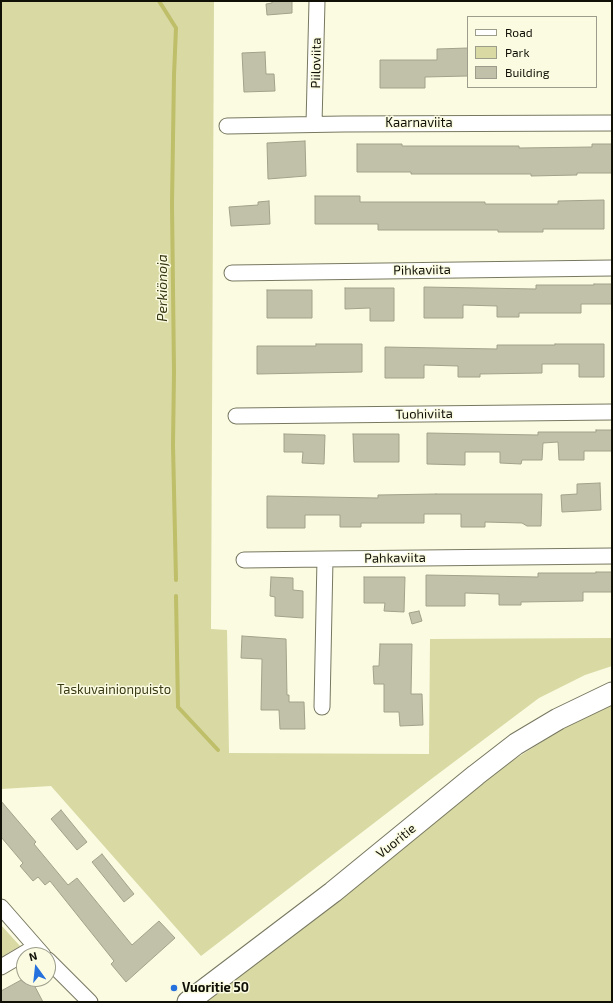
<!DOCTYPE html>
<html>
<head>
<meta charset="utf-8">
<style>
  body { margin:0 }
  #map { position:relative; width:613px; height:1003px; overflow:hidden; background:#fafbe1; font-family:"Exo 2",sans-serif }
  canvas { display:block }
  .frame { position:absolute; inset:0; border:2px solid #101007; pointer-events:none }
  .legend { position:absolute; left:467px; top:16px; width:130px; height:72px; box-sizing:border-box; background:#fafbe1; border:1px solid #9c9d8a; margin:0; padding:5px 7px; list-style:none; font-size:12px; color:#101007 }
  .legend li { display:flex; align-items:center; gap:8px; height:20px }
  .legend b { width:20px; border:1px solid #9c9d8a }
  .north { position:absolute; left:16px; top:947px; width:40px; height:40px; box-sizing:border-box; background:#fafbe1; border:1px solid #9c9d8a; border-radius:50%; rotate:345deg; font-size:11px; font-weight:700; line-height:16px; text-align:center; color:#101007 }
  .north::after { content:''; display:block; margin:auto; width:14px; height:18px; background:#2571dd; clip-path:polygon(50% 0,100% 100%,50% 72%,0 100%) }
</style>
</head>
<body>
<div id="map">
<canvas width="613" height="1003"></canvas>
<div class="frame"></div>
<ul class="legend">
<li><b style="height:5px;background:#fff"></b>Road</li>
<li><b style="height:11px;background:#d9d9a4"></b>Park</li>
<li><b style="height:11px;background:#c0c1a8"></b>Building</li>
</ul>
<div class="north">N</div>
</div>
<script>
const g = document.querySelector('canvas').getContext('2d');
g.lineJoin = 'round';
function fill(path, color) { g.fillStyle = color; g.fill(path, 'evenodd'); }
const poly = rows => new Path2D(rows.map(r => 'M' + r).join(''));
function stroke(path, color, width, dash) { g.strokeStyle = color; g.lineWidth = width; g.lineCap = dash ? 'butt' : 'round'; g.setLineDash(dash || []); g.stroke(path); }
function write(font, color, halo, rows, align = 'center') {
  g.font = font + ' "Exo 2",sans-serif'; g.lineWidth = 3; g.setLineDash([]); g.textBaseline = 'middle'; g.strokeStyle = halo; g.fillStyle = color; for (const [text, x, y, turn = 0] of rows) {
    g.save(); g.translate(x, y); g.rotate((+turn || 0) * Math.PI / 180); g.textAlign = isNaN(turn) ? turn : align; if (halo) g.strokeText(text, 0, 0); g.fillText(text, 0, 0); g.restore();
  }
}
fill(poly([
  [1,1,214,1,211,629,227,630,229,753,429,754,430,639,612,638,612,666,585,675,539,698,430,780,201,956,51,786,1,789],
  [612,705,612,1002,201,1002,501,768,565,727],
  [1,925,20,946,1,957]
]), '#d9d9a4');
stroke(poly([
  [159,1,176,28,174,75,172,204,174,372,173,445,176,580],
  [176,596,178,707,218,750]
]), '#bfbe69', 4);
const building = poly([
  [272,1,292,1,292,13,267,15,266,4,272,3,272,1],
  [468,48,468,76,425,77,425,88,380,88,380,60,437,60,437,49,468,48],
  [265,52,266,74,274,74,275,91,244,92,242,53,265,52],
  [305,141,306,176,268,179,267,143,305,141],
  [357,144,402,144,402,146,519,146,519,148,592,147,592,144,612,144,612,173,577,173,577,175,531,176,531,174,411,174,411,172,357,172,357,144],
  [315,196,360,196,360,202,485,202,485,204,558,204,558,201,604,200,604,229,543,229,543,232,498,232,498,230,378,230,378,224,315,224,315,196],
  [269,201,270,224,231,226,229,207,258,205,258,202,269,201],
  [594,284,612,284,612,304,581,304,581,313,519,313,519,317,497,317,497,306,463,305,463,318,424,318,424,287,536,289,536,285,594,285,594,284],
  [345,288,394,288,394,321,370,321,370,308,345,309,345,288],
  [267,290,312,290,312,318,267,318,267,290],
  [316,344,362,344,362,372,257,374,257,346,316,346,316,344],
  [555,344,604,344,604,377,579,377,579,364,542,364,542,373,480,374,480,377,458,377,458,366,424,365,424,378,385,378,385,347,497,349,497,345,555,345,555,344],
  [596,430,612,430,612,451,584,451,584,460,559,460,558,442,543,443,542,460,522,460,521,464,500,463,500,452,465,452,465,465,427,464,427,433,538,435,538,432,596,432,596,430],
  [284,434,325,435,324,464,302,463,303,452,284,452,284,434],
  [353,434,399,434,399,462,354,462,353,434],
  [600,483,601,510,562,512,561,495,577,494,577,484,600,483],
  [436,494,542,494,541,526,527,526,522,523,485,522,485,527,461,527,461,514,424,514,424,523,361,523,361,527,340,527,340,515,305,515,305,528,267,528,267,496,378,498,378,495,436,494],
  [596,572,612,572,612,592,583,592,583,601,521,602,521,605,499,605,499,594,465,593,465,606,426,606,426,575,538,577,538,573,596,573,596,572],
  [271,577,293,578,293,590,303,591,303,618,275,616,275,597,270,596,271,577],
  [364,577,405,577,404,612,384,611,385,603,364,603,364,577],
  [419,611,422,621,412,624,409,613,419,611],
  [242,636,286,639,287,695,289,695,289,702,304,702,305,729,280,729,279,710,261,710,262,659,241,658,242,636],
  [380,644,412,644,411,694,422,694,423,725,400,726,399,712,384,712,384,684,374,684,373,666,379,666,380,644],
  [1,801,36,842,34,844,68,885,77,878,132,945,159,921,175,938,126,982,111,964,114,961,50,881,45,885,38,877,33,881,20,866,23,863,1,837,1,801],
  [61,810,87,842,77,850,51,819,61,810],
  [102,854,134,894,124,902,92,862,102,854],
  [23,979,31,979,43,1002,1,1002,1,991,23,979]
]);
fill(building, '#c0c1a8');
stroke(building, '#a2a28a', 1);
const street = poly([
  [314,124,317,1],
  [227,126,343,124,612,123],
  [232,273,612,268],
  [236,416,612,412],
  [244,560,325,559],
  [322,707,325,559,612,556],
  [1,907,43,955],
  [48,960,90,1002],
  [1,967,35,947]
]);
const secondary = poly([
  [188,1002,333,892,476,775,516,744,558,719,612,693]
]);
stroke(street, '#787861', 17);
stroke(secondary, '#787861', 23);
stroke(street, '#fff', 15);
stroke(secondary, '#fff', 21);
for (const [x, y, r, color] of [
  [174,988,4,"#2571dd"]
]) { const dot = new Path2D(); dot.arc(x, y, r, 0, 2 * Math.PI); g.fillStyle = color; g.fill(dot); stroke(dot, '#fafbe1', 1.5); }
write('13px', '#101007', '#fafbe1', [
  ["Piiloviita",316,63,-89],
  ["Kaarnaviita",419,123],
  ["Pihkaviita",422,270,-1],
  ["Tuohiviita",424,414,-1],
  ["Pahkaviita",395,558,-1],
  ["Vuoritie",396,841,-39]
]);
write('13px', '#3a3a15', '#fafbe1', [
  ["Taskuvainionpuisto",114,690]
]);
write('bold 13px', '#101007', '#fafbe1', [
  ["Vuoritie 50",182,988]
], 'left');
write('italic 14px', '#383713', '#fafbe1', [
  ["Perkiönoja",162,288,-90]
]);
</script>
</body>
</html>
